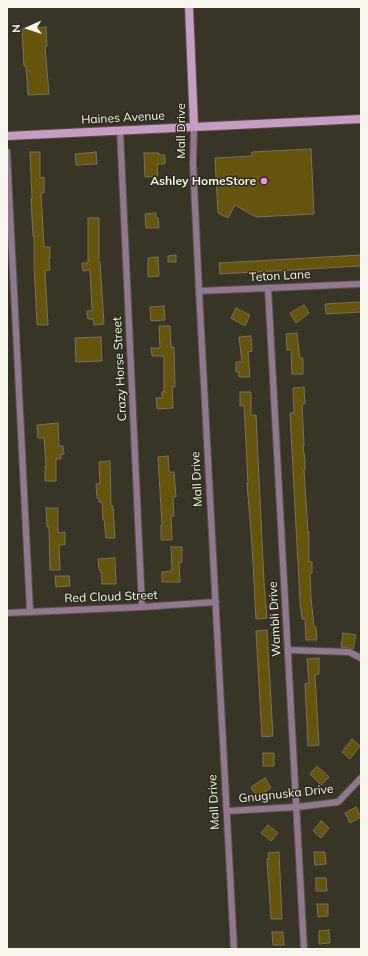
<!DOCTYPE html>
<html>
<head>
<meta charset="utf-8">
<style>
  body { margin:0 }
  #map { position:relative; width:368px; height:956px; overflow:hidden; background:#383527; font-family:Mulish,sans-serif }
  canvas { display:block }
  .frame { position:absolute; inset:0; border:8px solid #f7f5ec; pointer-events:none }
  .north { position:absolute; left:8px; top:8px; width:40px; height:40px; -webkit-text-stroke:3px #2e2b1d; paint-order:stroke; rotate:267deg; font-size:11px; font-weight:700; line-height:16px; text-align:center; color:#f7f5ec }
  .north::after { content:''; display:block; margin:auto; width:14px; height:18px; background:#f7f5ec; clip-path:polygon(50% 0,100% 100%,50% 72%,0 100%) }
</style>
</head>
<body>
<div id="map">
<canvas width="368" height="956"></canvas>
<div class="frame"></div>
<div class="north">N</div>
</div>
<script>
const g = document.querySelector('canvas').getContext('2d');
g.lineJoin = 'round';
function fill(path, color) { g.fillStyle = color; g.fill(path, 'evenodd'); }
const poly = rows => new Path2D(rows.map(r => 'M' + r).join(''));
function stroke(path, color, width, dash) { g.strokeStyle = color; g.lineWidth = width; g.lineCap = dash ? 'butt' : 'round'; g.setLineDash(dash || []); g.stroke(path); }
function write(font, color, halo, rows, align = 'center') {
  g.font = font + ' Mulish,sans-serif'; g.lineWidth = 3; g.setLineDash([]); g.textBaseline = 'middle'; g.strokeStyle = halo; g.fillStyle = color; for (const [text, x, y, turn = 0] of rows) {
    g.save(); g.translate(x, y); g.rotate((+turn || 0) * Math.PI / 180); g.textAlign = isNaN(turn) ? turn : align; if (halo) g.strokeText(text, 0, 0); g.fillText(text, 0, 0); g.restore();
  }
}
const building = poly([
  [46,27,47,46,45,46,49,94,28,95,26,66,24,66,22,29,46,27],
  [311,149,314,214,256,217,235,205,228,218,218,213,215,158,252,156,252,152,311,149],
  [30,152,40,152,40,178,44,177,44,193,41,193,44,247,50,247,50,258,49,258,50,270,45,271,48,325,37,325,34,263,34,236,33,236,32,218,31,199,32,199,30,152],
  [96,152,97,164,76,165,75,154,96,152],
  [144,153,159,153,159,155,165,155,165,164,157,164,158,176,145,177,144,153],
  [156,213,156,218,158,218,159,228,146,228,145,214,156,213],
  [88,218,99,218,99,262,100,262,104,324,94,325,93,319,88,319,87,311,92,311,90,270,83,271,82,263,88,263,88,218],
  [176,255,176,262,168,262,168,256,176,255],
  [361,255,361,266,220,274,219,263,361,255],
  [158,257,159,276,148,277,148,258,158,257],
  [361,302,361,312,326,314,325,304,361,302],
  [304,305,309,313,296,323,290,313,304,305],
  [164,306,165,320,151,321,150,307,164,306],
  [236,308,250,315,245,326,231,318,236,308],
  [159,326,170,326,171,347,174,347,175,387,172,387,173,408,157,409,156,398,162,398,162,392,164,392,164,356,152,356,151,348,160,348,159,326],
  [297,333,300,358,303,358,303,374,292,374,291,349,287,350,286,334,297,333],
  [251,336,252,351,248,352,250,377,239,377,239,372,236,372,236,362,242,362,239,337,251,336],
  [101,337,102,361,76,362,75,338,101,337],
  [304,387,305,404,302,404,304,446,303,446,305,460,305,470,304,470,308,532,309,532,309,562,312,562,312,573,310,573,311,598,314,627,316,627,317,640,306,640,305,619,302,619,300,602,290,413,294,413,293,388,304,387],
  [240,392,251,392,251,415,256,415,264,582,267,618,256,619,252,545,247,483,248,483,244,405,240,406,240,392],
  [58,423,59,446,63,446,64,454,61,454,61,459,56,459,56,481,45,481,45,466,46,466,44,438,38,438,37,425,58,423],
  [168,456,169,472,174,472,176,497,173,497,174,516,171,516,172,540,161,540,161,525,162,525,158,457,168,456],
  [110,461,111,506,113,506,115,538,106,538,104,520,103,520,102,502,99,502,99,498,97,498,96,484,100,484,99,462,110,461],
  [46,508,58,508,58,533,65,532,65,545,59,545,60,570,50,570,49,527,47,527,46,508],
  [171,547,182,547,182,562,179,563,180,582,162,582,162,572,172,571,171,547],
  [115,558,116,584,102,584,101,570,99,570,98,559,115,558],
  [55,576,69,576,70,586,56,587,55,576],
  [267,630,273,736,262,737,256,631,267,630],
  [343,633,356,635,353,649,341,647,343,633],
  [319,658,319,674,315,675,319,745,308,746,305,684,309,683,307,659,319,658],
  [352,739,360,746,350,759,342,752,352,739],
  [263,753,274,753,274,766,263,766,263,753],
  [317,766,329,777,321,785,310,774,317,766],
  [265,778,271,788,257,797,251,787,265,778],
  [356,807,361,817,350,823,345,813,356,807],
  [321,821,329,828,321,838,313,831,321,821],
  [268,825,278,833,271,841,261,833,268,825],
  [279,852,282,919,271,919,267,859,269,859,268,853,279,852],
  [314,852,325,852,326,864,315,865,314,852],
  [316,878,326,878,327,891,316,891,316,878],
  [317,904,328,904,328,916,318,917,317,904],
  [329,930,330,943,319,944,319,931,329,930],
  [272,932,283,932,284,945,273,945,272,932]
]);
fill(building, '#65550c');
stroke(building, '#767262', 1);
const street = poly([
  [194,126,193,163,199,291,234,949],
  [120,130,142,607],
  [7,152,30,611],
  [268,288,304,949],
  [199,291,361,284],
  [7,613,142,607,216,602],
  [288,650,349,652,361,658],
  [227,811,297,807,338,802,361,778]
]);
const secondary = poly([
  [189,7,194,126],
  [7,136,361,119]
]);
stroke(street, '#575447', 8);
stroke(secondary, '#575447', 10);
stroke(street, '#927791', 6);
stroke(secondary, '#c79cc6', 8);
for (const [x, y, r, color] of [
  [264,181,4,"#f28af2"]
]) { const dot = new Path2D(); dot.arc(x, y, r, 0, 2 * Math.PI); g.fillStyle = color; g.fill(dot); stroke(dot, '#2e2b1d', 1.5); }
write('12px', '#f7f5ec', '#2e2b1d', [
  ["Haines Avenue",123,118,-3],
  ["Mall Drive",181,131,-90],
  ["Teton Lane",280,276,-3],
  ["Crazy Horse Street",120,369,-93],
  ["Mall Drive",197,479,-93],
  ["Red Cloud Street",111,597,-2],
  ["Wambli Drive",275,619,-93],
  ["Gnugnuska Drive",286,794,-6],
  ["Mall Drive",214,802,-93]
]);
write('bold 12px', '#f7f5ec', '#2e2b1d', [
  ["Ashley HomeStore",256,181]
], 'right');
</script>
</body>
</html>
